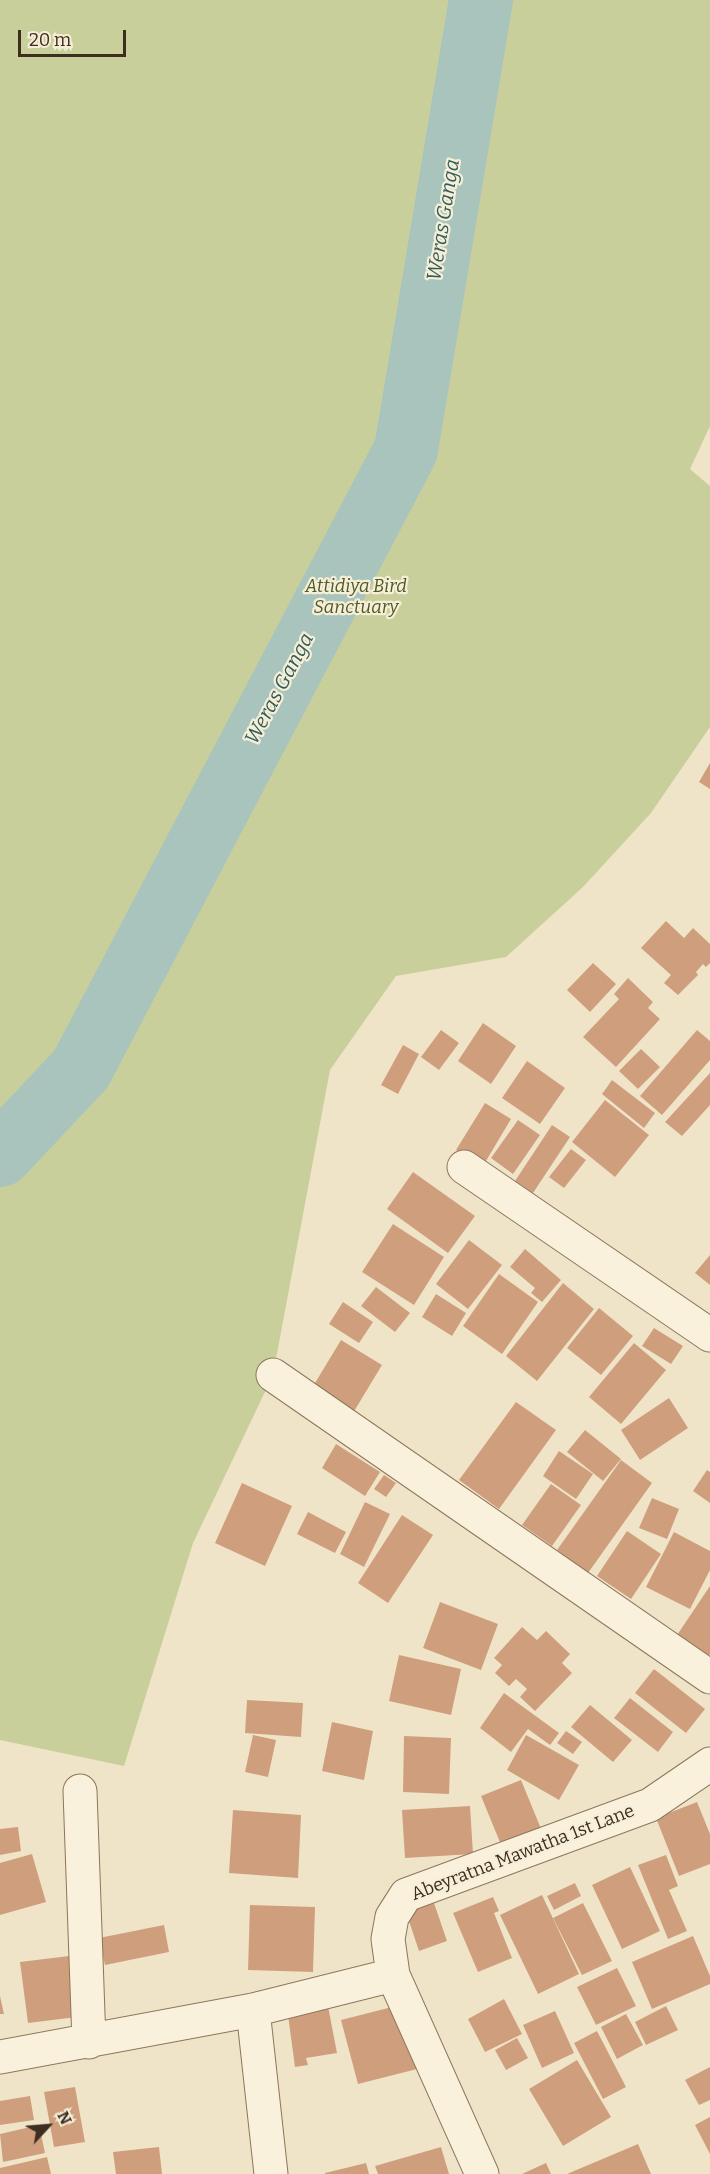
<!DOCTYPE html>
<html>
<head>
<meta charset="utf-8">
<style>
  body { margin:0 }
  #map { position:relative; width:710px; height:2174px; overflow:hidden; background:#f0e4c8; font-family:Bitter,serif }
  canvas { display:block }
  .north { position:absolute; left:18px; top:2096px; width:60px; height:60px; -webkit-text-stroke:4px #f7eed8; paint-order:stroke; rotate:64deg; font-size:16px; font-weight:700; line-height:24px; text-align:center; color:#3d2e20 }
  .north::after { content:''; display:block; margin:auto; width:21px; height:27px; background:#3d2e20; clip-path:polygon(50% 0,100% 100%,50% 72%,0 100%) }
  .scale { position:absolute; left:18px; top:30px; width:108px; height:27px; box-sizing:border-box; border:3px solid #3d2e20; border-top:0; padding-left:8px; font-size:18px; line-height:21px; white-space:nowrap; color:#3d2e20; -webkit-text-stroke:4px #f7eed8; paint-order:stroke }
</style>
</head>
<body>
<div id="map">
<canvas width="710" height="2174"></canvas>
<div class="north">N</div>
<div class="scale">20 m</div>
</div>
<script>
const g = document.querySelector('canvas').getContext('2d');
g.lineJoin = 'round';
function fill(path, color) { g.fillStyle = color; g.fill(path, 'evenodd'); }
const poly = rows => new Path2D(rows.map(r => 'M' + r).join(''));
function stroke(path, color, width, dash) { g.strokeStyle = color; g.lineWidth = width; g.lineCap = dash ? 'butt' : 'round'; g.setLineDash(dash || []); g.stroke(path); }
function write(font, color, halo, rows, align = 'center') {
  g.font = font + ' Bitter,serif'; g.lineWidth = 4.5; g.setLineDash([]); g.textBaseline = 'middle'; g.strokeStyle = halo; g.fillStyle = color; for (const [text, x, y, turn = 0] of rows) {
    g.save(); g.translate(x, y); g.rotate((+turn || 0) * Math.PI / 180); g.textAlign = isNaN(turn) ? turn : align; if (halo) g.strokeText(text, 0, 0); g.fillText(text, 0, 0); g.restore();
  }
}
fill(poly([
  [0,0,710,0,710,426,690,469,710,486,710,727,651,813,583,887,506,957,396,976,330,1070,273,1375,193,1543,124,1766,0,1740]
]), '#c9cf9b');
stroke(poly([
  [0,1155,81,1069,406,450,481,0]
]), '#a9c4bc', 64);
fill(poly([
  [710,763,710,789,699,782],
  [666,921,684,938,693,928,710,944,710,963,706,967,703,964,696,972,698,975,678,995,664,983,671,975,641,948],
  [593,963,616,984,590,1012,567,990],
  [628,978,653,1002,648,1008,660,1019,616,1067,583,1037,619,999,614,994],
  [483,1023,516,1046,491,1084,458,1061],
  [441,1030,459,1043,439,1070,421,1057],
  [697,1030,710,1041,710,1060,662,1115,640,1096],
  [403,1045,419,1054,398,1094,381,1085],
  [641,1049,660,1067,638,1089,619,1071],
  [527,1061,565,1088,540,1124,502,1098],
  [710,1073,710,1105,682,1136,665,1122],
  [612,1080,655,1113,644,1128,602,1094],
  [605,1100,649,1135,615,1177,572,1142],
  [485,1103,511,1119,483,1166,456,1150],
  [518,1120,540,1135,513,1174,491,1158],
  [552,1125,570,1137,533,1193,515,1181],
  [571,1149,586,1160,564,1188,549,1177],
  [413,1172,475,1216,448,1253,387,1209],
  [393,1224,444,1257,414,1305,362,1272],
  [469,1240,502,1265,468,1309,436,1284],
  [525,1249,561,1280,542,1302,531,1293,535,1288,510,1267],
  [710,1255,710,1285,695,1273],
  [499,1274,538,1302,502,1354,463,1326],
  [563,1283,594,1309,537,1381,506,1356],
  [376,1287,410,1313,395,1332,361,1306],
  [436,1294,466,1313,452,1336,422,1317],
  [343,1302,373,1322,359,1343,329,1324],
  [599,1308,633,1336,601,1375,567,1348],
  [654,1328,683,1346,671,1364,642,1346],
  [341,1340,382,1365,353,1413,312,1388],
  [634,1343,666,1370,621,1424,589,1397],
  [669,1398,688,1428,640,1460,621,1430],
  [516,1402,556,1430,499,1509,459,1480],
  [585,1430,621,1459,603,1481,567,1452],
  [336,1444,380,1472,365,1496,322,1468],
  [559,1451,593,1474,576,1499,543,1476],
  [621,1460,652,1483,588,1573,557,1550],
  [707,1470,710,1472,710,1503,693,1491],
  [384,1475,396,1483,386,1497,374,1489],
  [242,1483,292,1506,265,1566,215,1543],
  [551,1484,581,1505,552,1546,522,1525],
  [652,1498,679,1509,667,1539,639,1528],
  [365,1502,390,1514,364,1567,340,1554],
  [308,1512,346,1532,335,1553,297,1534],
  [402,1515,433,1535,388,1603,358,1583],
  [627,1531,661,1554,631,1599,597,1576],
  [674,1532,710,1551,710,1570,690,1609,646,1587],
  [710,1586,710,1654,704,1662,673,1641],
  [440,1602,498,1624,481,1670,423,1648],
  [522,1627,537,1640,546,1631,570,1654,562,1663,572,1673,535,1711,520,1697,527,1689,516,1679,509,1686,495,1673,502,1665,494,1658],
  [399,1655,461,1669,451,1715,389,1701],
  [654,1669,705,1709,686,1733,635,1693],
  [504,1693,559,1733,550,1745,528,1729,511,1752,480,1728],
  [630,1698,673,1732,658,1752,614,1718],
  [247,1700,303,1703,301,1737,245,1733],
  [590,1705,632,1740,613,1762,571,1727],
  [332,1722,373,1731,364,1780,322,1771],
  [566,1731,582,1742,573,1754,557,1743],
  [253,1735,276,1740,268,1777,245,1772],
  [526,1735,579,1765,559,1800,507,1770],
  [404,1736,451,1738,449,1794,403,1792],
  [521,1780,544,1836,504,1852,481,1796],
  [697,1802,710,1834,710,1864,679,1876,656,1818],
  [470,1806,473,1854,405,1858,402,1810],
  [233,1810,301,1815,298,1878,229,1873],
  [18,1827,21,1851,0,1855,0,1829],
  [32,1854,46,1902,0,1915,0,1863],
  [666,1855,678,1886,669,1890,687,1931,668,1939,638,1865],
  [630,1867,660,1931,622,1949,592,1885],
  [575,1883,581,1896,554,1910,547,1896],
  [542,1895,579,1974,538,1994,500,1915],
  [493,1897,499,1911,494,1913,512,1958,478,1972,453,1913],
  [434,1903,447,1941,419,1951,406,1912],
  [583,1903,612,1961,582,1975,553,1918],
  [250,1905,315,1907,313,1972,248,1970],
  [164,1925,169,1952,105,1965,99,1938],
  [693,1936,710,1976,710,1984,652,2009,632,1962],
  [69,1956,77,2017,28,2023,20,1962],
  [617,1968,636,2006,596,2025,577,1987],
  [0,1996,4,2014,0,2014],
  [504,1999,522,2034,485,2052,468,2019],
  [327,2001,337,2053,306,2058,308,2065,295,2067,287,2008],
  [400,2005,417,2069,358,2084,341,2020],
  [666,2006,678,2030,646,2045,635,2022],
  [555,2011,574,2053,542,2068,523,2025],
  [626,2014,643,2045,617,2059,601,2027],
  [597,2031,626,2087,603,2099,574,2043],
  [517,2038,528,2058,506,2070,495,2050],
  [577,2060,611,2117,563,2146,529,2089],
  [710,2067,710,2100,699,2105,685,2080],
  [75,2087,85,2142,54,2147,44,2092],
  [30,2096,34,2120,0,2125,0,2101],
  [710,2117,710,2154,695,2125],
  [39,2125,45,2153,3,2162,0,2134],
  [638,2144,651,2174,567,2174],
  [159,2147,162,2174,116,2174,113,2152],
  [441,2147,449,2174,378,2174,375,2166],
  [47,2157,51,2174,0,2174,0,2168],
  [366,2163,369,2174,325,2174,325,2173],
  [546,2163,551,2174,522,2174]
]), '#cf9f7d');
const minor = poly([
  [464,1167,710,1335],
  [273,1375,710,1677],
  [80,1791,89,2042],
  [253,2010,271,2174],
  [0,2057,253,2010,393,1975],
  [482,2174,393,1975,388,1939,392,1917,406,1895,650,1805,710,1764]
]);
stroke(minor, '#8d765c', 35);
stroke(minor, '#faf1dc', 33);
write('italic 18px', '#4d5a26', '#f7eed8', [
  ["Attidiya Bird",356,587],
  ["Sanctuary",356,608]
]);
write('18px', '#3d2e20', '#f7eed8', [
  ["Abeyratna Mawatha 1st Lane",523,1853,-21]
]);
write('italic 20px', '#2f5d5a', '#f7eed8', [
  ["Weras Ganga",444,220,-81],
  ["Weras Ganga",280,689,-62]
]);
</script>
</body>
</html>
